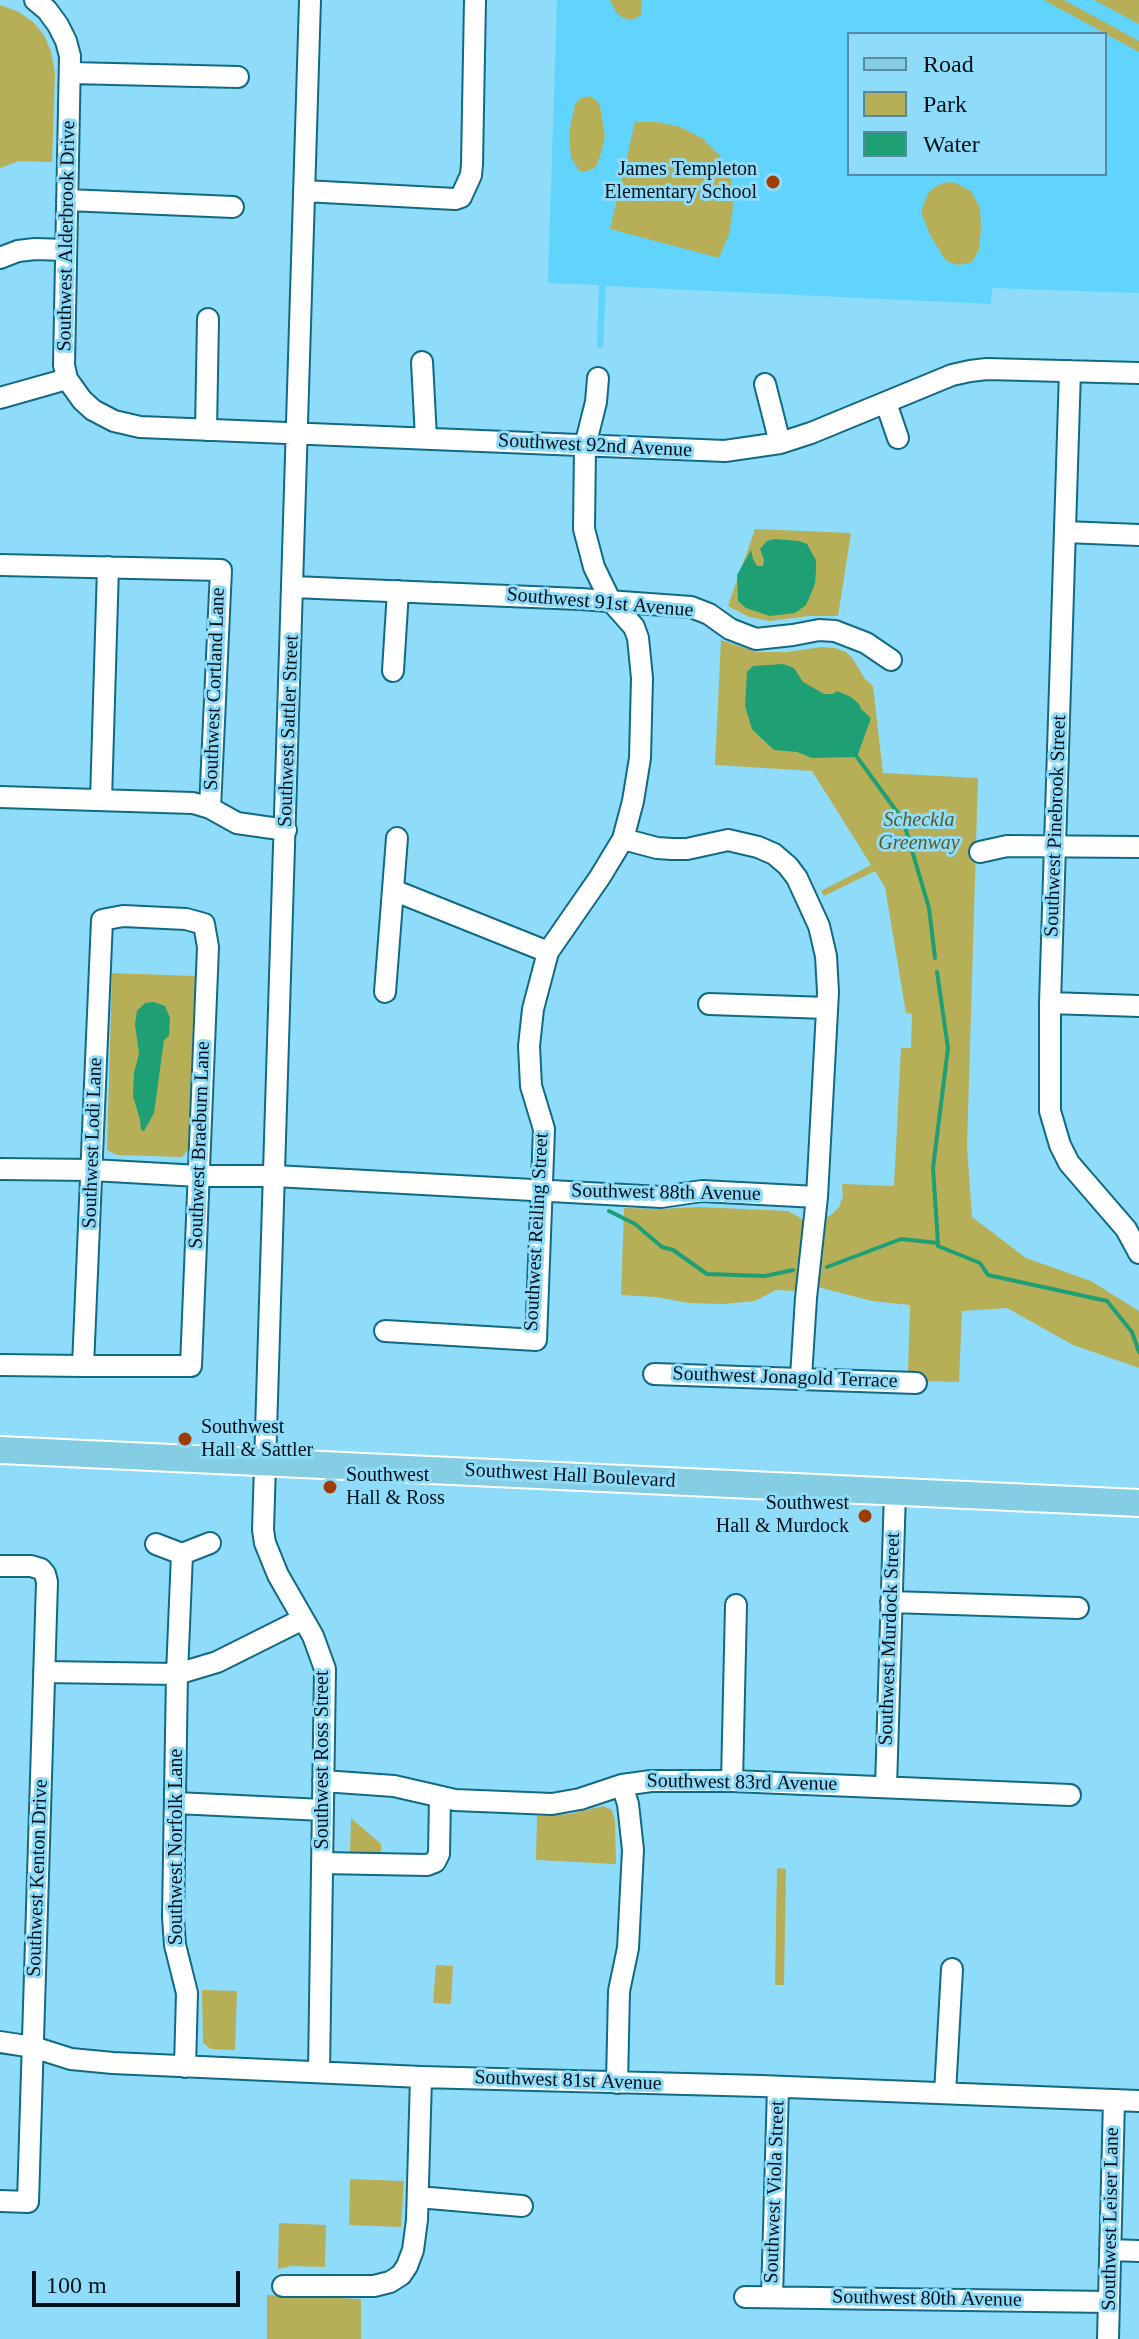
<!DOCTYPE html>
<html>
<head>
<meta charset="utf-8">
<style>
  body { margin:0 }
  #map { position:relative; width:1139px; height:2339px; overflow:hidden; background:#8edcfa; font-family:"Times New Roman",serif }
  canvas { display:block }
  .legend { position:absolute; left:847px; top:32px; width:260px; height:144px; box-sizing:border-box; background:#8edcfa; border:2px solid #558aa0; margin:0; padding:10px 14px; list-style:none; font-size:24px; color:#001018 }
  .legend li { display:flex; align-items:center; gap:16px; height:40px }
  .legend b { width:40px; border:2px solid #558aa0 }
  .scale { position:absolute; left:32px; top:2271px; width:208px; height:36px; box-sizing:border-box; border:4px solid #001018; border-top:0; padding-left:10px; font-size:24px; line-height:28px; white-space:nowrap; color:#001018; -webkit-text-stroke:6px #8edcfa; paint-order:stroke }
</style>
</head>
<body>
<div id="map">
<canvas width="1139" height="2339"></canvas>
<ul class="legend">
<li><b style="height:10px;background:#84cde3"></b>Road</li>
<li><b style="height:22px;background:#b7af57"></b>Park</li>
<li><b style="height:22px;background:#1e9f74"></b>Water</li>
</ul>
<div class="scale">100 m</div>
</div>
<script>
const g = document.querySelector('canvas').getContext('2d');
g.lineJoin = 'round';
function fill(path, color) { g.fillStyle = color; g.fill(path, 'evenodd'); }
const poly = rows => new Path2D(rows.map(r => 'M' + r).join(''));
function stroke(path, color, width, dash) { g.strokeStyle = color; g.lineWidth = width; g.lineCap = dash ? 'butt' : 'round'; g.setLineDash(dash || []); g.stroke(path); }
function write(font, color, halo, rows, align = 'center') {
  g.font = font + ' "Times New Roman",serif'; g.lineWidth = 6; g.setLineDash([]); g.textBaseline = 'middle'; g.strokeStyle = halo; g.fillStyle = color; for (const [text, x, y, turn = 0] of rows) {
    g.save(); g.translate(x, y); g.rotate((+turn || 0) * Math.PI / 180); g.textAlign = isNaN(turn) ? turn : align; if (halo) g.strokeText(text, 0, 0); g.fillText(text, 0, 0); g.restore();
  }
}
fill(poly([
  [557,0,1139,0,1139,293,992,288,991,304,606,286,603,348,597,348,599,285,548,283],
  [849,34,1105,34,1105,174,849,174]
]), '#60d4fd');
fill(poly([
  [610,0,642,0,641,15,632,20,623,18,616,12],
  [1044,0,1064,0,1139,41,1139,52],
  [1094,0,1139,0,1139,24],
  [0,5,19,12,33,22,44,35,51,51,55,74,52,162,19,161,0,168],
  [590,96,597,101,600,106,605,136,601,153,596,167,585,172,580,171,571,158,569,133,575,104,581,98],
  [635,122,658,122,680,127,702,138,720,156,731,180,733,208,729,234,719,258,610,229],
  [947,182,956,183,971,191,980,208,981,229,979,250,972,262,959,265,948,262,944,258,930,235,921,212,928,193,936,186],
  [755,529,851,533,838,616,809,616,770,621,749,617,728,606],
  [721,640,757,652,787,652,822,647,835,648,846,652,853,659,865,679,873,686,883,773,978,778,967,1147,972,1217,1026,1258,1091,1281,1139,1311,1139,1368,1073,1345,1007,1308,962,1311,959,1382,921,1381,921,1372,908,1371,910,1305,872,1301,818,1287,822,1220,831,1215,839,1207,843,1196,842,1184,894,1186,901,1048,911,1048,912,1014,906,1013,885,887,875,871,824,896,821,891,871,865,812,771,715,765],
  [112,973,195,976,188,1150,182,1157,117,1155,107,1150],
  [699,1207,788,1211,804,1220,801,1277,798,1291,776,1290,755,1301,723,1304,689,1303,656,1297,621,1295,624,1208,660,1209],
  [603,1806,612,1810,615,1821,616,1864,536,1860,537,1816,570,1814],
  [351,1818,381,1844,381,1855,350,1854],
  [777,1868,786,1869,784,1985,775,1985],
  [436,1965,453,1966,451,2004,433,2003],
  [202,1990,237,1991,235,2050,211,2049,203,2043],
  [350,2179,404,2181,401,2227,349,2225],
  [279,2223,326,2225,325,2267,292,2266,278,2269],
  [267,2295,361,2299,361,2339,267,2339]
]), '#b7af57');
fill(poly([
  [774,539,799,541,807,544,816,560,816,570,815,584,806,605,795,613,770,616,746,608,738,601,737,575,751,550,753,559,757,566,763,566,764,560,760,549,767,541],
  [783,664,794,668,803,682,824,694,833,694,837,691,851,697,859,704,861,709,871,718,857,757,812,758,797,752,774,750,757,734,752,729,745,706,747,672,753,666],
  [154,1002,165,1006,170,1018,169,1036,164,1040,154,1113,144,1131,141,1130,140,1120,133,1096,134,1073,139,1054,135,1024,137,1011,145,1003]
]), '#1e9f74');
stroke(poly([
  [857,757,903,820,929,908,935,958],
  [937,972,948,1048,933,1168,938,1243],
  [609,1211,635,1224,662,1247,673,1250,707,1274,765,1276,793,1270],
  [827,1267,901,1239,938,1243,938,1246,980,1263,988,1275,1107,1301,1132,1332,1139,1352]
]), '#1e9f74', 4);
const minor = poly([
  [35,0,47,10,58,25,66,41,70,56,64,365,67,379,82,400,93,410,114,421,140,427,725,451,780,443,811,433,952,375,970,371,987,369,1139,373],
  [310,0,263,1530,265,1543,278,1575,313,1636,325,1669,319,2072],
  [71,73,238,77],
  [304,191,455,199,461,197,471,175,472,164,475,0],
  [67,200,233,207],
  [0,258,18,251,35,249,66,250],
  [422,362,426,438],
  [1070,371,1050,1003,1050,1111,1060,1145,1069,1163,1126,1229,1139,1253],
  [765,384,780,443],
  [0,398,67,379],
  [886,403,898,438],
  [206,430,208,319],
  [1065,532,1139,535],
  [0,565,221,570,210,808],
  [293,587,580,599,691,607,709,614,730,629,756,639,793,635,819,630,835,631,866,643,891,660],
  [393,671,398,591],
  [0,797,193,803,210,808,237,823,286,830],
  [101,800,108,567],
  [623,839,657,848,672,849,687,849,728,840,758,847,774,854,788,866,797,878,819,926,826,956,828,992,817,1197,806,1298,801,1377],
  [980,852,1007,846,1139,847],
  [393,890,548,952],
  [385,992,397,838],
  [1050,1003,1139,1006],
  [709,1004,827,1008],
  [0,1169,92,1170,199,1176,275,1176,661,1197,702,1191,817,1197],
  [385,1331,536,1340,544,1129,531,1086,529,1046,533,1009,548,952,600,877,623,839,633,801,640,758,642,678,638,638,634,627,610,600,594,567,584,529,585,446,596,402,598,378],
  [0,1365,83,1366,191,1366,208,947,204,924,186,919,123,916,102,920,83,1366],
  [654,1374,916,1383],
  [156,1544,182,1554,210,1543],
  [182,1554,177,1674,173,1917,175,1945,187,1993,185,2067],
  [0,1566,31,1566,41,1569,45,1574,47,1582,28,2202,0,2201],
  [891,1602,1078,1608],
  [44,1672,177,1674,217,1662,303,1619],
  [323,1781,394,1786,455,1800,552,1804,580,1799,622,1785,651,1781,732,1781,1070,1795],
  [732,1781,736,1605],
  [886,1787,895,1491],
  [176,1803,323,1810],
  [322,1863,427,1865,435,1862,439,1854,440,1797],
  [0,2042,33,2047,71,2059,113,2063,421,2077,761,2086,1139,2101],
  [617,2083,619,1991,628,1948,633,1850,628,1804,622,1785],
  [945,2093,952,1969],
  [418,2197,522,2206],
  [1110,2250,1139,2251],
  [283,2286,374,2286,390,2282,401,2275,407,2266,413,2250,417,2220,421,2077],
  [745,2297,1109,2302],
  [772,2297,778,2087],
  [1108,2339,1114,2100]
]);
const major = poly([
  [0,1450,1139,1503]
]);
stroke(minor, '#106a84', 24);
stroke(major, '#fff', 30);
stroke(minor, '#fff', 20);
stroke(major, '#84cde3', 26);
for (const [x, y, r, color] of [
  [773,182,8,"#9f3d00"],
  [185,1439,8,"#9f3d00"],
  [330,1487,8,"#9f3d00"],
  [865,1516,8,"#9f3d00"]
]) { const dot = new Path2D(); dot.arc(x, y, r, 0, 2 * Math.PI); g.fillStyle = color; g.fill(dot); stroke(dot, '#8edcfa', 3); }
write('20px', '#001018', '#8edcfa', [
  ["James Templeton",757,170],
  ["Elementary School",757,193],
  ["Southwest",201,1428,"left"],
  ["Hall & Sattler",201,1451,"left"],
  ["Southwest",346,1476,"left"],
  ["Hall & Ross",346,1499,"left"],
  ["Southwest",849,1504],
  ["Hall & Murdock",849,1527]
], 'right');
write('20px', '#001018', '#8edcfa', [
  ["Southwest Alderbrook Drive",67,236,-89],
  ["Southwest 92nd Avenue",595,446,3],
  ["Southwest 91st Avenue",600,603,5],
  ["Southwest Cortland Lane",215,689,-88],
  ["Southwest Sattler Street",289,731,-88],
  ["Southwest Pinebrook Street",1056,826,-88],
  ["Southwest Lodi Lane",93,1143,-88],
  ["Southwest Braeburn Lane",200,1145,-88],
  ["Southwest 88th Avenue",666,1193,1],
  ["Southwest Reiling Street",537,1232,-87],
  ["Southwest Jonagold Terrace",785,1378,2],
  ["Southwest Hall Boulevard",570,1476,3],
  ["Southwest Murdock Street",890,1639,-88],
  ["Southwest Ross Street",323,1760,-90],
  ["Southwest 83rd Avenue",742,1783,1],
  ["Southwest Norfolk Lane",177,1847,-90],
  ["Southwest Kenton Drive",38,1878,-88],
  ["Southwest 81st Avenue",568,2081,2],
  ["Southwest Viola Street",775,2192,-88],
  ["Southwest Leiser Lane",1111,2219,-89],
  ["Southwest 80th Avenue",927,2299,1]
]);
write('italic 20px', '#5d5822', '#8edcfa', [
  ["Scheckla",919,821],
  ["Greenway",919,844]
]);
</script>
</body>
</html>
